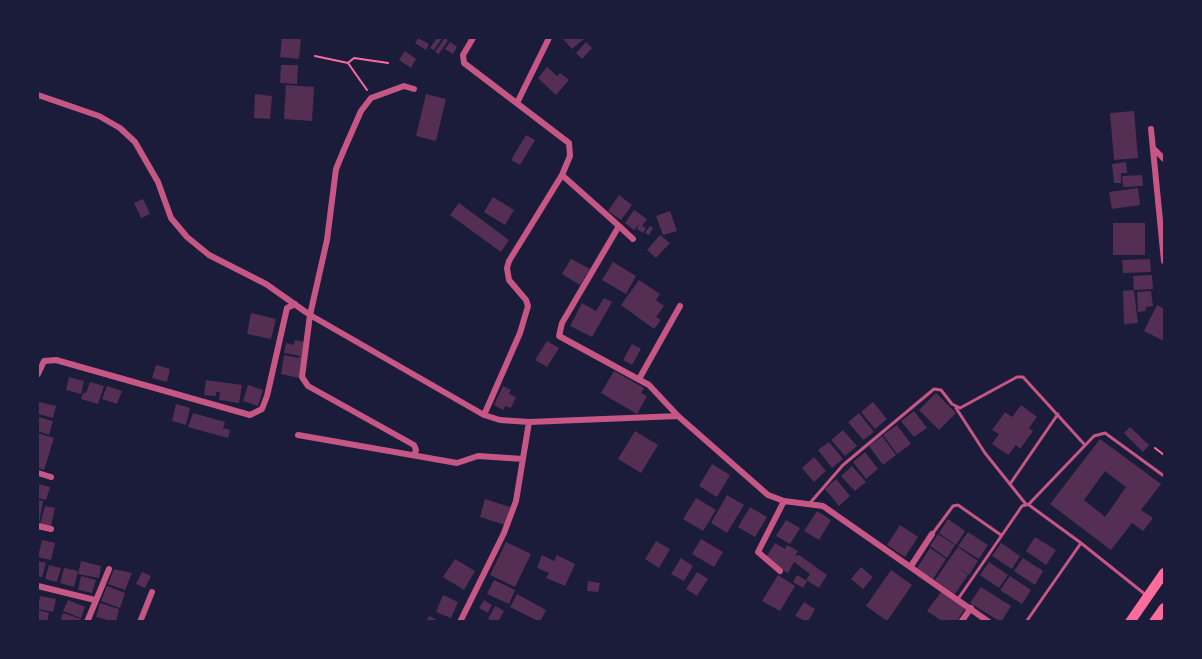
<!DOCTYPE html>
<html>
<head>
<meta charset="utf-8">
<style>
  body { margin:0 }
  #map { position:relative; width:1202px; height:659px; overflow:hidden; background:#1b1b3a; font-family:Rubik,sans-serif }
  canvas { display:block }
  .frame { position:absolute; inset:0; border:39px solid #1b1b3a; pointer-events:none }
</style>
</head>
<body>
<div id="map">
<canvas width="1202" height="659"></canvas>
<div class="frame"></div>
</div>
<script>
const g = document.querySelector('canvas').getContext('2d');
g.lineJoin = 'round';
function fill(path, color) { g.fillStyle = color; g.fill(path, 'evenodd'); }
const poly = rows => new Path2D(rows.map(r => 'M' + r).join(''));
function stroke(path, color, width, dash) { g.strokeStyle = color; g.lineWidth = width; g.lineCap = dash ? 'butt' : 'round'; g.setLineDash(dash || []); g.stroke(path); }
fill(poly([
  [282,38,301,38,299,59,280,57],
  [418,38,429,44,426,50,415,43],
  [437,38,442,38,434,50,430,48],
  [445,38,448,40,439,54,435,52],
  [562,38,585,38,572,49],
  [450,42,457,47,453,54,445,49],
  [586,42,592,48,582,59,576,53],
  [405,51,416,59,411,68,399,60],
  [281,65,298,65,297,84,280,83],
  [547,67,557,76,560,73,569,80,556,95,538,78],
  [286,85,314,87,312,121,284,119],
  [255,94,272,96,270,119,254,118],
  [426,94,446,99,436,141,416,136],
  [1134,111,1138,158,1114,160,1110,113],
  [526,135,535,140,520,165,511,160],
  [1126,162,1127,173,1121,173,1121,183,1114,183,1112,164],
  [1142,175,1143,186,1123,187,1122,176],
  [1138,188,1140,205,1112,209,1109,192],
  [619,195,632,205,621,220,608,211],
  [493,197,514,210,505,225,484,212],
  [143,199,150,214,141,218,134,203],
  [459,203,509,240,501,252,450,215],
  [634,210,647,219,642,226,646,228,643,233,637,229,639,224,634,230,625,223],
  [670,211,677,231,663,235,656,216],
  [1113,223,1145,223,1145,255,1113,255],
  [650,226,653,228,649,235,645,233],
  [660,235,670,243,656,258,647,250],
  [571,259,590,269,580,285,562,274],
  [1150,259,1151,272,1123,273,1122,260],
  [613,262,636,276,626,294,602,280],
  [1152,275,1153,289,1134,290,1133,276],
  [639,280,660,294,656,300,664,306,656,317,661,320,654,329,621,305],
  [1134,290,1138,323,1124,324,1123,291],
  [1151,291,1153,306,1146,307,1146,311,1138,312,1137,292],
  [604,298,612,302,592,337,570,326,582,303,596,311],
  [1157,305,1164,309,1164,341,1144,331],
  [251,313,276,319,271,339,247,334],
  [295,340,305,342,299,378,281,374,284,355,299,358,300,356,284,353,286,343,294,345],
  [547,341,559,348,547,367,535,360],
  [632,344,641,349,632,365,623,360],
  [156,365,170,369,167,382,152,378],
  [614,371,644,388,641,393,647,396,637,414,601,393],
  [69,377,84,381,81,394,66,390],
  [206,380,242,385,239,403,219,400,220,392,216,392,216,396,204,395],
  [90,382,104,386,98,404,81,399,83,393,86,393],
  [248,385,263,390,258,406,243,401],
  [107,386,122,391,117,404,102,399],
  [503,386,511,390,509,394,516,397,511,408,505,406,503,410,494,405],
  [936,393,956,413,939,430,919,410],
  [39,402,56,406,53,418,38,414],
  [873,402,887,419,875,429,861,412],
  [176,404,190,408,186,425,172,421],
  [1021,405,1037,417,1029,428,1033,431,1020,449,1016,445,1008,455,992,444,999,434,992,430,1005,412,1012,417],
  [914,411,927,428,914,437,901,421],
  [193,413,225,422,223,428,230,430,228,438,188,427],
  [859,413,874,432,863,440,848,422],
  [38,417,53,421,49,435,38,431],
  [897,425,911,444,897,454,883,435],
  [1130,427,1149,445,1143,452,1124,433],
  [843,430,857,446,845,456,831,440],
  [635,431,658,445,641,473,618,459],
  [38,433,54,438,44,470,38,468],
  [882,436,896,455,883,465,869,446],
  [1100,439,1161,484,1141,510,1153,518,1143,531,1132,523,1111,550,1050,504],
  [1105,471,1126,487,1105,517,1084,500],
  [829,442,843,459,832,468,818,450],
  [865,452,878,469,866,479,853,462],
  [814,457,826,471,814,482,802,468],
  [712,464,730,475,717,497,699,486],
  [852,466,866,482,855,491,841,476],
  [836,479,850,496,839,506,825,489],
  [38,484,50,487,46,500,38,498],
  [727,495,744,505,727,533,711,523],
  [696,498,716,510,703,531,683,519],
  [485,499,510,507,505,525,480,517],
  [38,500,43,501,39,523,38,523],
  [45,506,55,508,51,526,40,524],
  [750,507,767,517,755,537,738,527],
  [817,511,831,520,819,540,804,531],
  [948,519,965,531,956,545,939,533],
  [786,520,800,528,790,544,776,536],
  [900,525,918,537,905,557,887,545],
  [968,532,988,545,979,559,958,546],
  [938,534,955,545,947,558,930,546],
  [1035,537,1056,550,1046,565,1026,551],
  [701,539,723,552,714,567,692,554],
  [42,540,55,543,51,560,38,557],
  [656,541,670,549,659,568,645,559],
  [506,542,531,554,515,587,490,575],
  [775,543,785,549,787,545,798,551,795,556,799,555,827,575,819,588,806,580,810,574,794,562,788,573,765,559],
  [1001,543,1020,556,1012,569,992,556],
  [958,547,978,561,969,575,956,566,968,575,955,594,935,580],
  [930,548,946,559,933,579,917,568],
  [542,555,554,561,557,555,575,564,565,586,546,578,549,573,537,568],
  [681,558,693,566,684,581,671,574],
  [1023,558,1043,571,1035,585,1014,571],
  [455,559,475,571,464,590,443,577],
  [38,561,46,563,42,577,38,576],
  [81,561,101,566,99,578,78,574],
  [989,562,1008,575,999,588,980,575],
  [49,565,61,568,57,582,45,579],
  [861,567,873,577,863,589,851,579],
  [64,568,78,571,74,587,60,583],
  [114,569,132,573,125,590,108,584],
  [891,570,912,585,887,621,866,606],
  [142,572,151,576,145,588,136,584],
  [697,572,708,579,697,596,686,589],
  [778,575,795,586,780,611,762,601],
  [797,575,807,581,803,588,793,582],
  [81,576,96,580,92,593,78,590],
  [1010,576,1031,590,1022,604,1000,590],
  [494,580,515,590,509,604,487,594],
  [588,581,600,583,598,592,587,591],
  [107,586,125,593,120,608,101,601],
  [981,587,1011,606,1001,622,970,603],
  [941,592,965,609,956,622,943,622,927,611],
  [517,594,546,610,540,622,510,607],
  [443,595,458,602,451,618,436,612],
  [40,596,56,599,53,612,38,609],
  [68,600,85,607,81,618,63,611],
  [484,600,492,605,488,613,479,608],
  [804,602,815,609,808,622,795,616],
  [100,603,119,609,116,622,96,617],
  [495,606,504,611,498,622,488,619],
  [38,610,49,613,47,622,38,622],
  [63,613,81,619,80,622,60,622],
  [429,616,441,622,426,622]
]), '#542f53');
stroke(poly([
  [315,56,348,63,367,90],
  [348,63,354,58,388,63],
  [1155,448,1164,455]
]), '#ff6b9d', 2);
stroke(poly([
  [956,408,985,453,1025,503],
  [1010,484,1058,414],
  [810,503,843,465,934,389,941,390,952,404,960,408,1017,377,1023,377,1084,444],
  [1029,505,1081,543],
  [933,533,953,506,958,505,1001,535],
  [958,599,1022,506,1029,504,1094,436,1105,433,1164,476],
  [1026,622,1081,543,1146,595]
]), '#c65784', 3);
stroke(poly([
  [473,38,463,55,464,63,569,143,570,156,562,175],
  [414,89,404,86,371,98,361,111,343,152,336,169,327,240,310,315,302,377,308,386,414,445,416,450,414,455],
  [38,95,99,116,120,128,135,142,158,182,171,218,187,237,209,255,266,284,310,315,484,415,500,420,529,422,678,416,768,495,784,501,823,506,989,622],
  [517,103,549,38],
  [1151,129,1164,261],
  [1155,150,1164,159],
  [619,226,633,239],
  [38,374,44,361,56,360,250,415,262,409,267,396,287,308,295,304],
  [639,379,680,306],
  [484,415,520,333,528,306,526,300,509,280,507,268,509,261,562,175,619,226,562,323,559,336,649,385,678,416],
  [298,435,457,463,478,456,523,459],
  [38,473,51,477],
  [38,526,51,529],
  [911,566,932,534],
  [780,571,758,552,784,501],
  [38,586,95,600],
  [87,622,109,569],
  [140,622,152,592],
  [460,622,504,533,516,501,529,422],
  [961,622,971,608]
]), '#c65784', 6);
stroke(poly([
  [1130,622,1164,573],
  [1154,622,1164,608]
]), '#ff6b9d', 10);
</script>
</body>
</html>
